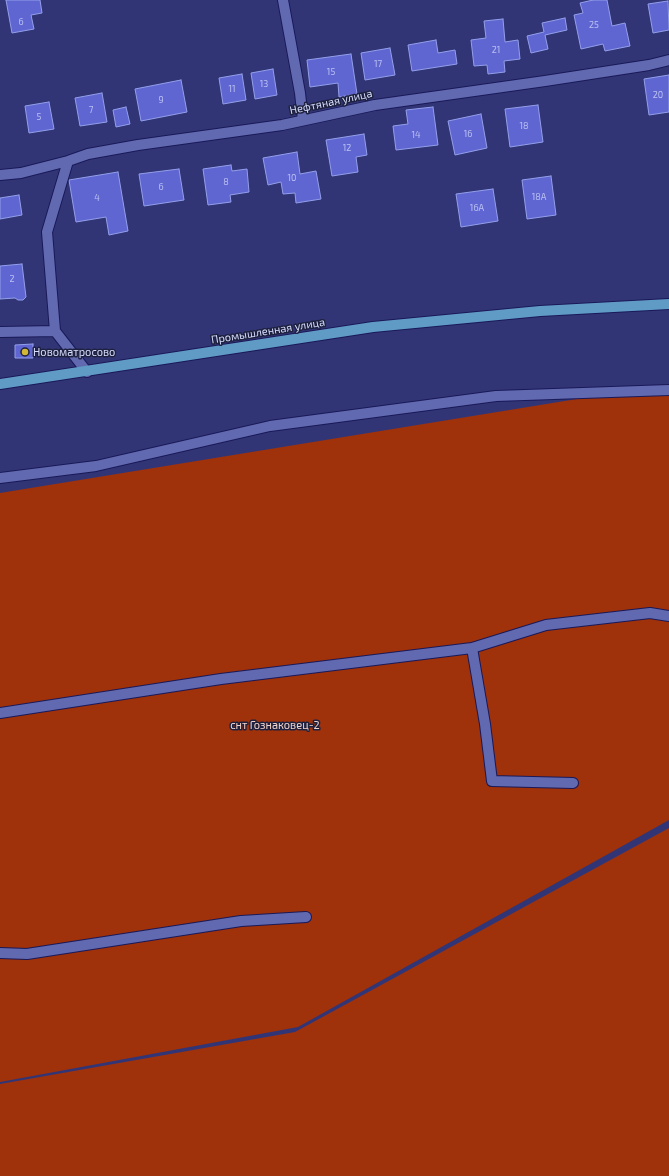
<!DOCTYPE html>
<html>
<head>
<meta charset="utf-8">
<style>
  body { margin:0 }
  canvas { display:block; background:#313576 }
</style>
</head>
<body>
<canvas width="669" height="1176"></canvas>
<script>
const g = document.querySelector('canvas').getContext('2d');
g.lineJoin = 'round';
function fill(path, color) { g.fillStyle = color; g.fill(path, 'evenodd'); }
const poly = rows => new Path2D(rows.map(r => 'M' + r).join(''));
function stroke(path, color, width, dash) { g.strokeStyle = color; g.lineWidth = width; g.lineCap = dash ? 'butt' : 'round'; g.setLineDash(dash || []); g.stroke(path); }
function write(font, color, halo, rows, align = 'center') {
  g.font = font + ' "Exo 2",sans-serif'; g.lineWidth = 3; g.setLineDash([]); g.textBaseline = 'middle'; g.strokeStyle = halo; g.fillStyle = color; for (const [text, x, y, turn = 0] of rows) {
    g.save(); g.translate(x, y); g.rotate((+turn || 0) * Math.PI / 180); g.textAlign = isNaN(turn) ? turn : align; if (halo) g.strokeText(text, 0, 0); g.fillText(text, 0, 0); g.restore();
  }
}
fill(poly([
  [669,384,669,820,298,1027,0,1082,0,493],
  [669,828,669,1176,0,1176,0,1084,295,1032]
]), '#9f310b');
const building = poly([
  [6,0,40,0,42,13,31,15,34,29,12,33,6,0],
  [593,0,607,0,612,26,625,23,630,46,605,51,603,44,581,49,574,15,583,13,580,3,593,0],
  [668,1,669,30,653,33,648,4,668,1],
  [565,18,567,30,545,35,548,49,531,53,527,36,544,32,542,23,565,18],
  [503,19,505,42,518,40,520,59,504,61,505,72,488,74,487,65,474,66,471,40,486,38,484,21,503,19],
  [436,40,438,53,455,50,457,64,412,71,408,45,436,40],
  [390,48,395,75,365,80,361,53,390,48],
  [351,54,357,94,339,97,338,83,310,87,307,60,351,54],
  [273,69,277,95,255,99,251,73,273,69],
  [242,74,246,100,223,104,219,78,242,74],
  [669,75,669,112,649,115,644,79,669,75],
  [181,80,187,112,141,121,135,89,181,80],
  [102,93,107,122,80,126,75,98,102,93],
  [49,102,54,129,29,133,25,106,49,102],
  [538,105,543,142,510,147,505,109,538,105],
  [126,107,130,124,116,127,113,110,126,107],
  [433,107,438,145,396,150,393,126,408,124,406,110,433,107],
  [481,114,487,148,455,155,448,121,481,114],
  [364,134,367,155,356,157,358,172,332,176,326,140,364,134],
  [297,152,300,174,316,171,321,199,296,203,295,193,283,194,281,182,268,185,263,158,297,152],
  [231,165,232,171,247,169,249,192,230,195,231,202,208,205,203,169,231,165],
  [179,169,184,200,144,206,139,174,179,169],
  [118,172,128,231,109,235,106,217,76,222,69,180,118,172],
  [551,176,556,215,527,219,522,180,551,176],
  [493,189,498,221,461,227,456,194,493,189],
  [19,195,22,215,0,219,0,198,19,195],
  [22,264,26,297,23,300,18,300,15,298,0,299,0,266,22,264],
  [33,344,33,358,15,358,15,345,33,344]
]);
fill(building, '#5f66d2');
stroke(building, '#939fea', 1);
const minor = poly([
  [283,0,300,93,303,120],
  [0,175,21,173,68,161,88,154,138,145,282,125,375,105,545,81,649,65,669,60],
  [55,331,47,232,68,161],
  [0,332,55,331,87,372],
  [0,478,96,466,270,426,496,396,669,390],
  [472,648,485,724,492,781,573,783],
  [0,713,221,679,472,648,546,625,650,613,669,616],
  [0,953,27,954,241,921,306,917]
]);
const major = poly([
  [0,384,373,327,540,311,669,304]
]);
stroke(minor, '#1a1958', 12);
stroke(major, '#1a1958', 12);
stroke(minor, '#6169b0', 10);
stroke(major, '#609bc6', 10);
for (const [x, y, r, color] of [
  [25,352,4,"#d2b736"]
]) { const dot = new Path2D(); dot.arc(x, y, r, 0, 2 * Math.PI); g.fillStyle = color; g.fill(dot); stroke(dot, '#1e213f', 1.5); }
write('9px', '#bac0f3', null, [
  ["6",21,22],
  ["25",594,25],
  ["21",496,50],
  ["17",378,64],
  ["15",331,72],
  ["13",264,84],
  ["11",232,89],
  ["20",658,95],
  ["9",161,100],
  ["7",91,110],
  ["5",39,117],
  ["18",524,126],
  ["16",468,134],
  ["14",416,135],
  ["12",347,148],
  ["10",292,178],
  ["8",226,182],
  ["6",161,187],
  ["18А",539,197],
  ["4",97,198],
  ["16А",477,208],
  ["2",12,279]
]);
write('11px', '#d8defe', '#1e213f', [
  ["Нефтяная улица",331,102,-12],
  ["Промышленная улица",268,331,-9]
]);
write('11px', '#d8defe', '#1e213f', [
  ["Новоматросово",33,352]
], 'left');
write('11px', '#f3d3c9', '#1e213f', [
  ["снт Гознаковец-2",275,725]
]);
</script>
</body>
</html>
